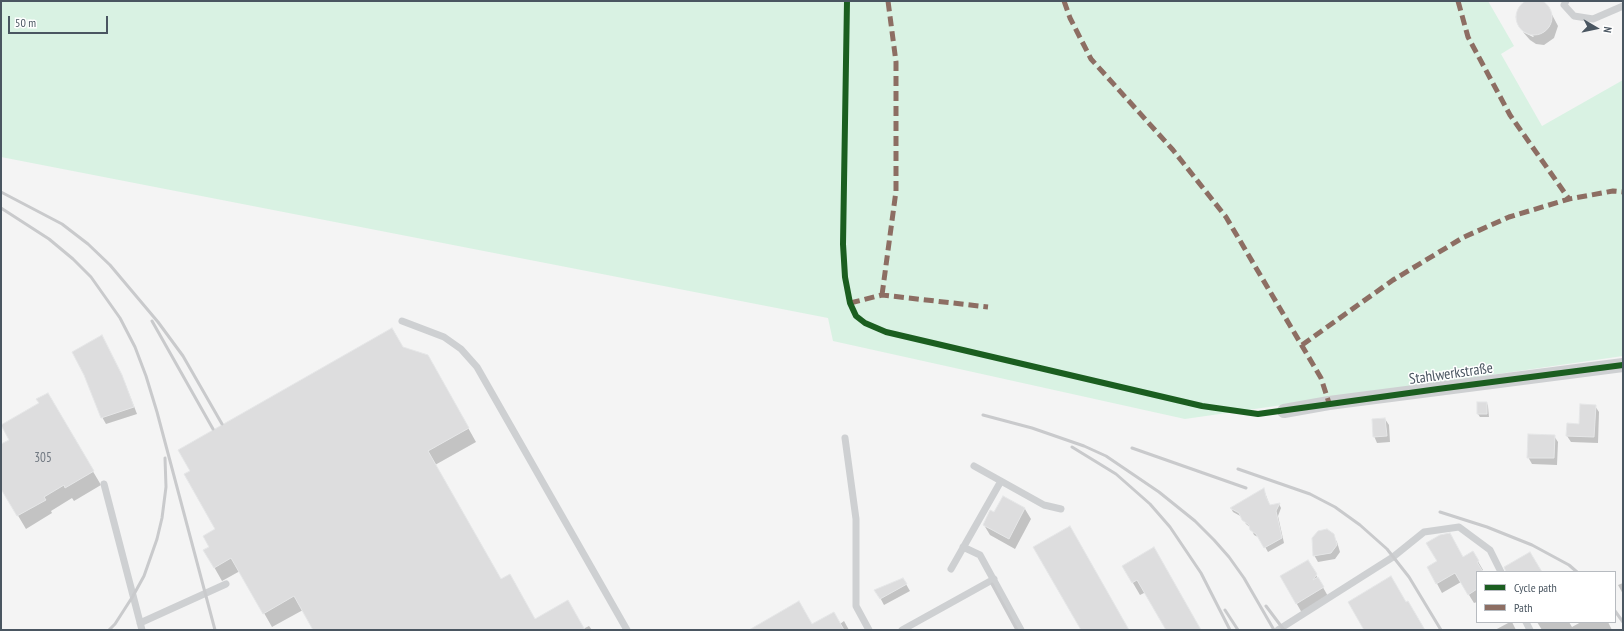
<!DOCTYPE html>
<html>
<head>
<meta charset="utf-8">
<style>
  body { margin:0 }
  #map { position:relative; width:1624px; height:631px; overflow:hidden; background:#f4f4f4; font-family:"PT Sans Narrow",sans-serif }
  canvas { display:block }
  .frame { position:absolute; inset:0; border:2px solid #4a5661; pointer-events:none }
  .legend { position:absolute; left:1476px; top:571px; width:140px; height:52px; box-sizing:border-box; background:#fff; border:1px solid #b7bbc0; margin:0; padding:5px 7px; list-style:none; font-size:12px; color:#4a5661 }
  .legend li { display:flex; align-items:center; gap:8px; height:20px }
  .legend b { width:20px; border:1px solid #b7bbc0 }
  .north { position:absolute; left:1576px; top:8px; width:40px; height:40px; -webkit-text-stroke:3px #fff; paint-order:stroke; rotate:99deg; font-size:11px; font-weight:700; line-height:16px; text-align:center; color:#4a5661 }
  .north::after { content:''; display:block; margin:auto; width:14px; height:18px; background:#4a5661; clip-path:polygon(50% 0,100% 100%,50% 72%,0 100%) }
  .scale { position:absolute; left:8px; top:16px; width:100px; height:18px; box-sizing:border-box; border:2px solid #4a5661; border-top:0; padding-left:5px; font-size:12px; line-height:14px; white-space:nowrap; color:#4a5661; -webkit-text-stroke:3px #fff; paint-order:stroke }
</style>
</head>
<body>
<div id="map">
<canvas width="1624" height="631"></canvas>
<div class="frame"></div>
<ul class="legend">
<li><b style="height:5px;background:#1b5e20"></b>Cycle path</li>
<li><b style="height:5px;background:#8d6e63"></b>Path</li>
</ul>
<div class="north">N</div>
<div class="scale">50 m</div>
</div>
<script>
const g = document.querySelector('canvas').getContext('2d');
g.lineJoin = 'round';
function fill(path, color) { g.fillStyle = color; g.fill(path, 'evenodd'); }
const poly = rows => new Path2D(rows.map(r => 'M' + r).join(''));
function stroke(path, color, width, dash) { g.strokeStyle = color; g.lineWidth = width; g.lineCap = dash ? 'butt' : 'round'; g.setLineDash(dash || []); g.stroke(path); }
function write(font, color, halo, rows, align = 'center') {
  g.font = font + ' "PT Sans Narrow",sans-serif'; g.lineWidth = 3; g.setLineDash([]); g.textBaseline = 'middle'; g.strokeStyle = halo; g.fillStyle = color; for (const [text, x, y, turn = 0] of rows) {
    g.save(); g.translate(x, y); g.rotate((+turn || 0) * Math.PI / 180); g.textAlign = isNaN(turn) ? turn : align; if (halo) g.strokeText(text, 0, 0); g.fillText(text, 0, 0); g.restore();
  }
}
fill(poly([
  [1,1,1488,1,1514,46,1501,54,1542,126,1623,80,1623,356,1185,419,833,341,828,318,1,157]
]), '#d9f2e3');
fill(poly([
  [1528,1,1543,2,1548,7,1558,26,1554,38,1544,45,1536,44,1530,40,1523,32,1533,37,1534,36,1522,30,1519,25,1518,12,1525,2],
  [105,343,125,383,137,414,106,424,102,417],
  [402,347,428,356,476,442,435,465,500,580,535,620,583,629,589,626,592,630,314,630,303,610,272,627,240,571,222,581,205,551,210,547,216,529],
  [47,394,101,485,74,501,72,498,51,511,52,513,26,529,1,487,1,445,10,440],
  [1487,403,1488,406,1489,417,1480,417,1478,414],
  [1595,406,1599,412,1598,443,1571,442,1567,436,1580,425],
  [1385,419,1389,425,1390,442,1377,443,1374,436],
  [1554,436,1558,442,1557,465,1532,464,1528,457],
  [1264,490,1270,506,1279,504,1281,508,1278,516,1284,543,1268,552,1260,538,1254,535,1251,528,1246,524,1242,517,1233,512,1231,508],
  [1004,498,1025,509,1031,519,1015,549,990,535,984,525,995,514],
  [1333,535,1337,542,1340,552,1335,559,1318,562,1314,555],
  [1473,553,1483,570,1477,572,1477,602,1474,603,1461,582,1442,593,1428,567,1463,558],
  [1308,561,1329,598,1302,613,1281,576],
  [1123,566,1200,630,1167,630,1146,592,1140,595],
  [903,579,910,591,884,605,876,590],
  [1623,583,1623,594,1618,585],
  [844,621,849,630,757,630,840,624],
  [1510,622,1512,622,1516,630,1495,630],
  [1537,622,1569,622,1572,627,1581,622,1608,622,1612,630,1542,630]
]), '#0003');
const building = poly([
  '1516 17a18 18 0 1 1 36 0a18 18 0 1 1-36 0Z',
  [392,328,403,347,428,355,469,428,428,451,501,579,510,574,535,619,568,600,585,630,313,630,294,596,263,614,231,558,214,568,203,550,209,547,203,536,215,529,184,474,190,471,178,450,392,328],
  [102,335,122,375,134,407,101,418,84,375,72,352,102,335],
  [48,393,94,471,65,488,64,485,44,497,46,500,17,516,1,489,1,444,9,440,1,425,39,403,36,399,48,393],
  [1477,402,1487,402,1487,414,1477,414,1477,402],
  [1580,404,1596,405,1594,437,1566,436,1567,423,1579,424,1580,404],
  [1385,418,1387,436,1373,437,1372,419,1385,418],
  [1528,434,1555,435,1554,458,1527,458,1528,434],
  [1264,488,1266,497,1270,505,1280,503,1276,511,1282,538,1264,548,1256,534,1250,530,1249,525,1242,520,1239,513,1230,508,1264,488],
  [1003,496,1025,508,1009,539,983,525,990,510,994,512,1003,496],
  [1070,526,1129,630,1081,630,1033,547,1070,526],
  [1327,529,1334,534,1337,545,1331,553,1313,556,1312,538,1318,531,1327,529],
  [1450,533,1463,557,1473,551,1479,561,1477,562,1483,572,1477,572,1477,589,1468,595,1455,573,1436,584,1427,567,1437,561,1426,543,1440,535,1450,533],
  [1154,547,1201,630,1166,630,1137,580,1132,583,1122,566,1154,547],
  [1530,552,1542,572,1506,572,1504,567,1530,552],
  [1308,560,1317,574,1313,580,1318,577,1324,587,1296,604,1280,576,1308,560],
  [1391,576,1406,602,1408,601,1425,630,1364,630,1348,602,1391,576],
  [903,578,907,584,880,599,874,590,903,578],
  [799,601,812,624,834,612,844,630,749,630,799,601]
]);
fill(building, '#ddddde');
stroke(building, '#e5e6e7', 1);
stroke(poly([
  [1566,1,1564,5,1574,16,1593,19,1623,6],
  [402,321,444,337,461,349,477,367,627,630],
  [845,438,856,519,856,606,869,630],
  [974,466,1044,505,1061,509],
  [104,484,142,630],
  [963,547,980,555,1021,630],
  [951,569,1001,481],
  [1526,622,1530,630],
  [140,623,226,584],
  [902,630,994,579],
  [1278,630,1393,557,1424,532,1459,527,1490,550,1501,572]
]), '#ced0d2', 7);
stroke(poly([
  [1284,411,1329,403,1623,365]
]), '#ced0d2', 14);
stroke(poly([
  [1,192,62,224,88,244,110,265,158,322,183,356,222,424],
  [1,208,49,239,73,259,91,277,120,318,135,347,146,376,157,412,215,630],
  [152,321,213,429],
  [983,415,1032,428,1084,446,1106,456,1159,492,1195,521,1214,540,1229,557,1244,578,1274,630],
  [1072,447,1116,474,1150,504,1170,527,1201,573,1230,630],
  [1132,448,1246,488],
  [1238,469,1310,494,1335,507,1360,525,1387,549,1409,577,1441,630],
  [1440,512,1487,527,1532,545,1569,565,1577,572],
  [992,584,1017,630],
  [1266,606,1284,630],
  [1225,610,1238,630],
  [1615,611,1623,622],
  [109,630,115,624,133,596,144,576,157,539,162,518,166,487,165,458]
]), '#c9cacc', 3);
stroke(poly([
  [1064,1,1070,18,1091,59,1173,150,1226,217,1321,378,1329,403],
  [1458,1,1468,37,1510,115,1569,199],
  [882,295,896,191,896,62,888,1],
  [850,303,882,295,988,307],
  [1302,345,1393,280,1464,237,1509,217,1569,199,1613,191,1623,192]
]), '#8d6e63', 5, [10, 5]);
stroke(poly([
  [847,1,843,244,845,277,850,303,856,316,865,323,886,332,1202,406,1258,414,1438,389,1623,365]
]), '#1b5e20', 6);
write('13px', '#707881', null, [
  ["305",43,458]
]);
write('15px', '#4a5661', '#fff', [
  ["Stahlwerkstraße",1451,374,-8]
]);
</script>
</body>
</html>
